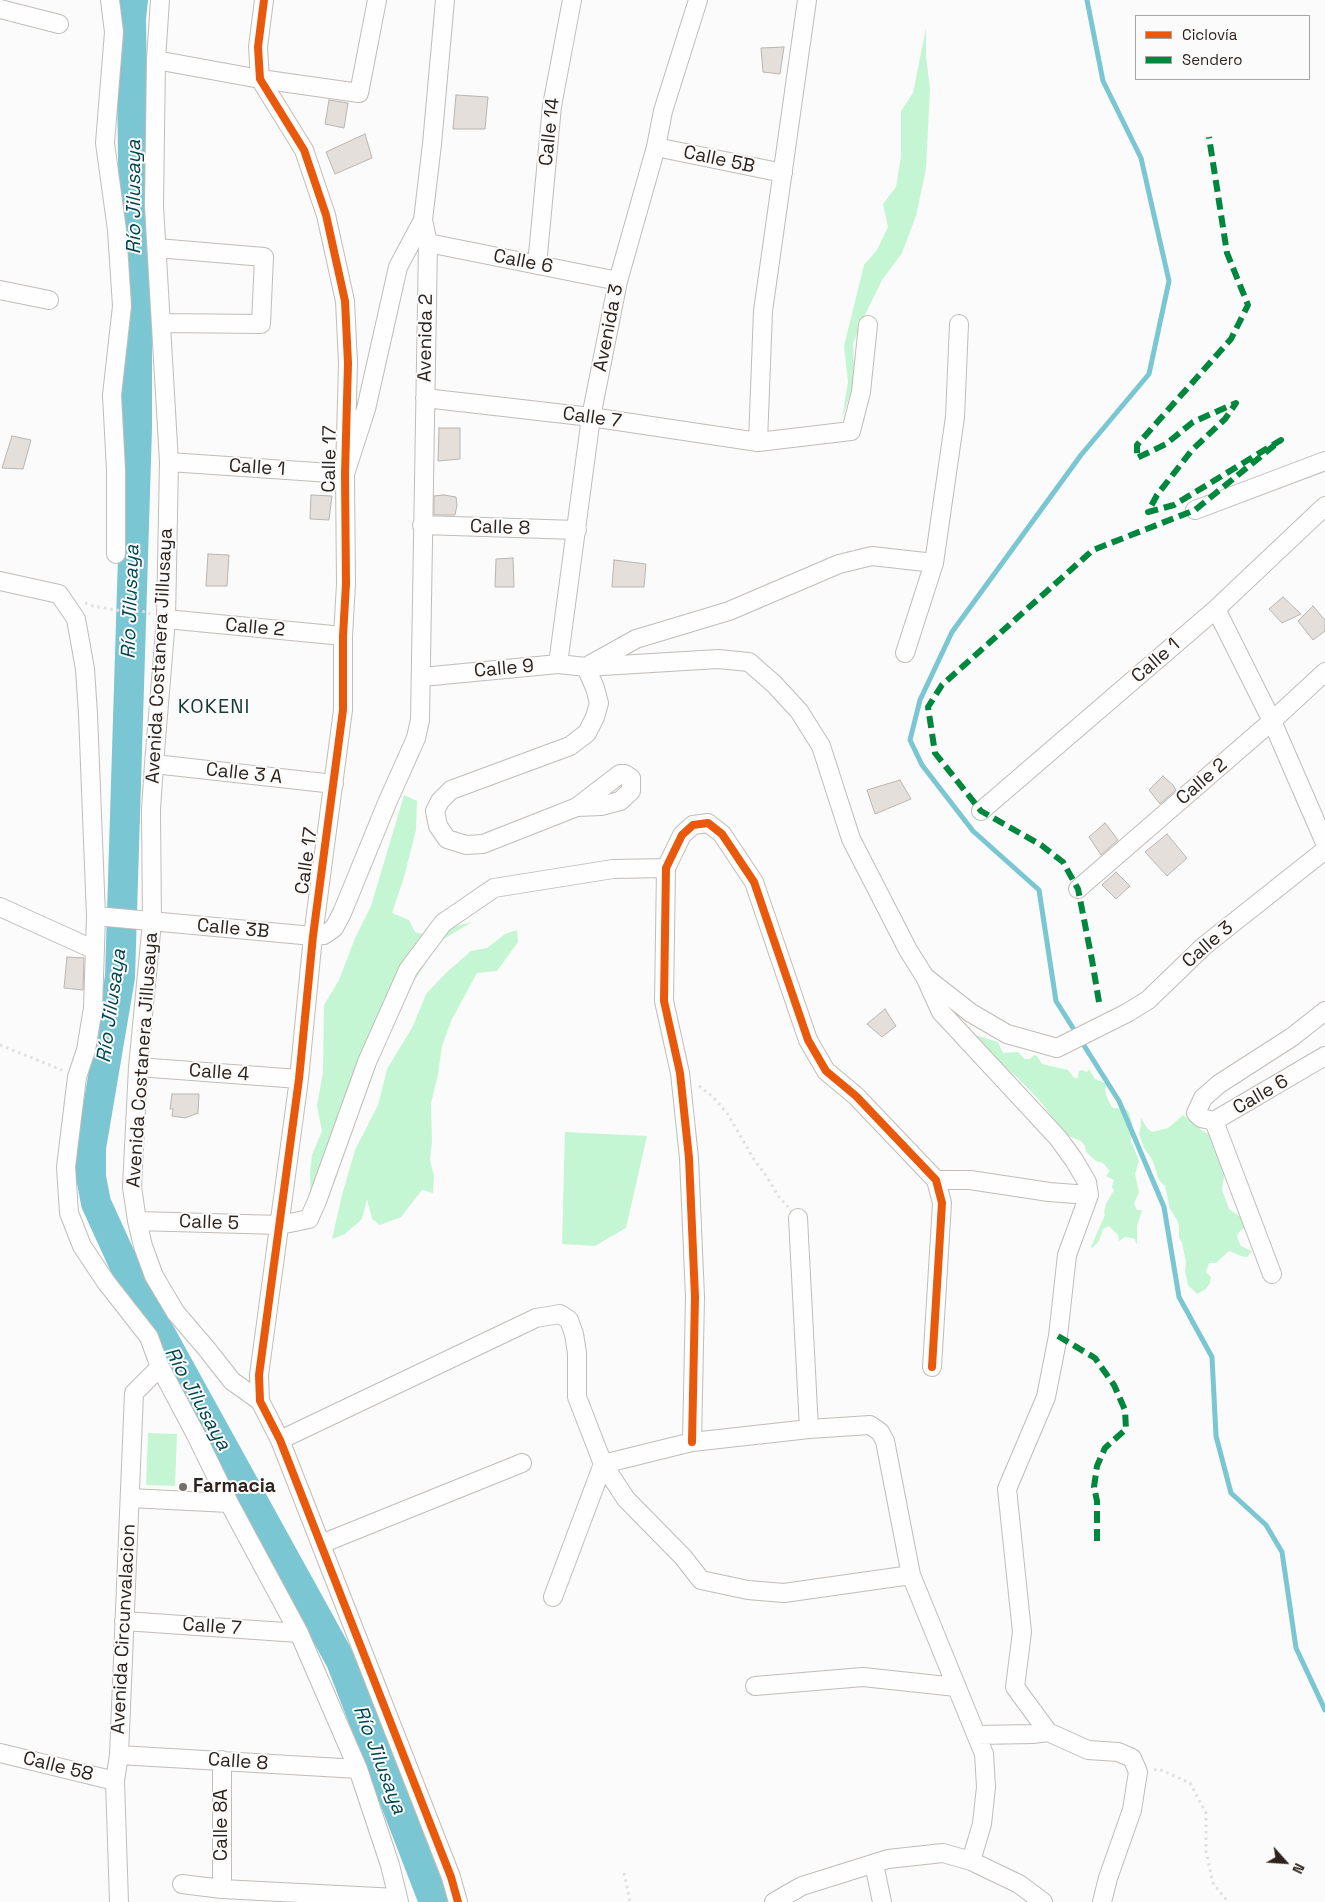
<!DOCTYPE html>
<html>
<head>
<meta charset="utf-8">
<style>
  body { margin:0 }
  #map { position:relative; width:1325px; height:1902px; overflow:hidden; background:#fbfbfb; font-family:"Space Grotesk",sans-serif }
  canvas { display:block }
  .legend { position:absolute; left:1135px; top:15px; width:175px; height:65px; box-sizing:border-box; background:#fbfbfb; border:1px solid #a9a5a2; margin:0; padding:6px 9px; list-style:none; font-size:15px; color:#2d231c }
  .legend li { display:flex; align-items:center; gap:10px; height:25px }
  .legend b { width:25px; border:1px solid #a9a5a2 }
  .north { position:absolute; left:1260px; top:1837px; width:50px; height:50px; -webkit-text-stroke:4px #fbfbfb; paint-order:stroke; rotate:116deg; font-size:14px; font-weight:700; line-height:20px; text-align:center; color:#2d231c }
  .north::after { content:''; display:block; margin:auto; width:18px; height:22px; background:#2d231c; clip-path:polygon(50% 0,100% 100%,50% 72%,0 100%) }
</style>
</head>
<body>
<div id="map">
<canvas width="1325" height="1902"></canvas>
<ul class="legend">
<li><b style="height:6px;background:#e8590c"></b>Ciclovía</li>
<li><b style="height:6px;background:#00873e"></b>Sendero</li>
</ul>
<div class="north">N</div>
</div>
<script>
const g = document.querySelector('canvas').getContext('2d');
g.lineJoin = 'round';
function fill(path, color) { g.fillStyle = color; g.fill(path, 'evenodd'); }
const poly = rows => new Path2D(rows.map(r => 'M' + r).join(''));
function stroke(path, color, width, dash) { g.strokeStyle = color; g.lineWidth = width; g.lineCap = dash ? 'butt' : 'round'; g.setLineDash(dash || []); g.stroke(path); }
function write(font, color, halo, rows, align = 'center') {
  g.font = font + ' "Space Grotesk",sans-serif'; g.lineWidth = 4; g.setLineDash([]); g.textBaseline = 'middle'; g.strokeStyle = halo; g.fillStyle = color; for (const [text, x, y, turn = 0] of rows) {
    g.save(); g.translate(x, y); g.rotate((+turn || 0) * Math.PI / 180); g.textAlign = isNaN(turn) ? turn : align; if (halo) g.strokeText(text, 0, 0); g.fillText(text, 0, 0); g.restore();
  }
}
fill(poly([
  [926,28,926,56,930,89,926,169,916,216,902,253,882,280,862,321,853,344,855,380,842,419,848,382,844,346,864,265,877,250,888,227,883,204,896,187,901,156,901,111,913,93],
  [404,795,417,801,416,830,404,877,392,913,409,920,415,932,423,934,472,922,432,946,425,964,385,1027,311,1207,310,1173,312,1155,322,1131,317,1106,323,1072,324,1005,339,980,355,938,371,906],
  [517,930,518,942,497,971,477,973,452,1019,442,1046,438,1075,431,1103,432,1141,430,1160,434,1176,433,1193,422,1190,401,1217,380,1225,372,1219,367,1199,362,1219,345,1234,332,1239,342,1195,355,1150,378,1105,387,1069,413,1026,426,994,446,973,471,951,487,948,505,934],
  [975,1035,998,1042,1003,1053,1018,1052,1025,1059,1030,1059,1034,1055,1037,1056,1042,1064,1068,1070,1074,1078,1078,1078,1079,1071,1082,1070,1087,1072,1089,1069,1095,1079,1108,1084,1105,1089,1106,1095,1111,1106,1113,1108,1126,1109,1129,1113,1132,1123,1131,1141,1139,1161,1135,1174,1139,1192,1134,1204,1137,1210,1142,1210,1137,1226,1137,1244,1136,1243,1135,1239,1132,1238,1125,1237,1119,1241,1118,1235,1109,1226,1103,1229,1099,1241,1092,1248,1091,1247,1105,1215,1104,1212,1106,1204,1114,1190,1112,1187,1114,1180,1106,1176,1110,1171,1103,1163,1096,1161,1086,1152,1085,1146,1081,1141,1066,1135,1039,1100,1017,1077,980,1046,973,1037],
  [1183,1115,1204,1132,1214,1136,1214,1145,1225,1169,1222,1190,1224,1195,1229,1209,1246,1221,1246,1227,1240,1231,1237,1236,1239,1242,1241,1246,1252,1251,1247,1257,1241,1256,1229,1251,1216,1263,1209,1263,1206,1272,1211,1277,1210,1283,1206,1289,1197,1294,1188,1285,1185,1271,1186,1261,1182,1243,1179,1238,1179,1226,1177,1220,1170,1209,1165,1186,1159,1180,1152,1159,1144,1148,1139,1134,1141,1124,1141,1118,1147,1128,1152,1132,1168,1128],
  [565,1132,647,1136,626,1228,595,1246,562,1244],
  [148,1433,177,1434,175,1486,146,1485]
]), '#c5f6d3');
stroke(poly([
  [1087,0,1103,81,1141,158,1169,281,1149,374,1081,455,952,632,920,700,910,740,922,765,973,831,1039,890,1056,1001,1119,1101,1164,1207,1179,1297,1212,1357,1216,1436,1231,1493,1266,1525,1282,1552,1296,1648,1325,1710]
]), '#7ac6d2', 5);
stroke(poly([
  [133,0,131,18,134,227,137,316,137,428,120,977,91,1148,91,1177,96,1203,132,1282,341,1661,434,1902]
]), '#7ac6d2', 30);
const building = poly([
  [784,47,780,74,763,72,761,48,784,47],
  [456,95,488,97,485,129,453,129,456,95],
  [329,100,348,103,344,128,325,124,329,100],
  [365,134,372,158,335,174,326,152,365,134],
  [439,428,460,428,460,459,438,461,439,428],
  [12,436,31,440,23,469,2,468,12,436],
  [311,495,332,496,329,520,310,519,311,495],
  [444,495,456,497,457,505,455,515,434,515,434,496,444,495],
  [208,554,229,555,227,586,206,586,208,554],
  [513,558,514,587,495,587,496,559,513,558],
  [614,560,646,564,644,587,612,587,614,560],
  [1283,597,1301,614,1282,623,1269,609,1283,597],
  [1313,606,1325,620,1325,631,1313,640,1298,621,1313,606],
  [1163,776,1173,785,1176,790,1160,804,1149,790,1163,776],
  [900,780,911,799,875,814,867,790,900,780],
  [1105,823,1118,840,1101,855,1089,837,1105,823],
  [1167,834,1187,858,1167,876,1145,852,1167,834],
  [1116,872,1130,886,1116,899,1102,885,1116,872],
  [67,957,84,958,83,990,64,988,67,957],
  [885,1009,896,1026,882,1037,867,1024,885,1009],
  [172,1094,199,1094,198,1113,185,1118,172,1116,173,1109,170,1109,172,1094]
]);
fill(building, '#e4dfdb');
stroke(building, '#b9b5b1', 1);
const minor = poly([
  [110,0,114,32,105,143,117,230,122,306,112,395,116,470,116,554],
  [160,0,156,60,154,206,169,462,166,619,154,764,151,810,152,922,138,1067,132,1187,137,1221,143,1246,154,1276,176,1313,206,1348,232,1381,260,1401],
  [264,0,258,47,260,79,304,150,326,215,345,301,348,363,345,474,346,584,343,636,343,710,313,936,299,1079,259,1375,260,1401,280,1440,451,1877,458,1902],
  [0,9,59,24],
  [156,60,260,79,359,93,377,0],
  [656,147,783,173],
  [428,243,618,281],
  [157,248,264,257,261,324,162,323],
  [537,265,552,106,572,0],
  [0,290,49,300],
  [425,398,591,417,758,442,851,431,861,392,868,325],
  [758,442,763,311,807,0],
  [169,462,345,474,366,409,398,267,423,220],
  [1195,510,1325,461],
  [422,525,577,530],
  [0,581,59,594,76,619,85,669,88,714,96,916,313,936,324,935,334,928,342,913,387,803,416,738,420,720,428,243,423,220,432,144,445,0],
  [1216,609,1272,721,1325,843],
  [166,619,343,636],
  [905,653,934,563,955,417,959,324],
  [558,664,591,417,618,281,656,147,663,111,698,0],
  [591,664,636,639,729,611,839,564,872,556,934,563],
  [422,677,558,664,586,667,718,659,749,662,774,684,799,711,821,746,851,839,908,950,925,977,971,1013,1007,1034,1057,1048,1127,1013,1148,1000,1204,946,1325,850],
  [154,764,334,784],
  [577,807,601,806,620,801,631,791,631,778,625,774,620,774,577,807,483,844,466,845,447,839,438,826,435,811,440,801,451,790,570,746,587,733,595,717,599,703,595,688,586,667],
  [981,811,1216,609,1325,506],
  [1078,889,1272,721,1325,672],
  [0,907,95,950],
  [96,916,93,1008,86,1050,77,1077,66,1167,69,1213,82,1246,106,1282,149,1337,160,1367,196,1435,229,1503,299,1633,358,1769,390,1865,399,1902],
  [926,979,941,1012,1058,1138,1074,1160,1087,1182,1089,1195,1067,1255,1058,1336,1046,1397,1007,1489,1022,1632,1015,1687,1048,1732],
  [1325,1011,1292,1037,1219,1084,1203,1098,1196,1113,1201,1118,1214,1121,1325,1056],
  [138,1067,299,1079],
  [1214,1121,1272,1274],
  [936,1180,970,1180,1049,1192,1089,1195],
  [798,1218,809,1429],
  [137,1221,280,1225,309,1219,317,1201,367,1062,408,970,443,923,494,888,613,869,666,868],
  [280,1440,536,1318,560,1314,569,1320,574,1334,577,1353,577,1397,603,1464,626,1499,683,1557,701,1580,748,1590,784,1593,911,1575],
  [692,1442,695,1297,689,1158,680,1073,664,1001,666,868,682,835,693,825,708,823,722,834,754,882,808,1040,826,1071,856,1096,936,1180,942,1203,932,1367],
  [130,1498,229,1503],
  [321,1544,522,1463],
  [553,1597,603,1464,692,1442,809,1429,870,1425,880,1432,885,1441,911,1575,984,1754,986,1787,982,1824,971,1861],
  [124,1621,299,1633],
  [755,1686,863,1677,956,1687],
  [976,1735,1033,1734,1048,1732,1088,1750,1118,1752,1132,1758,1138,1772,1132,1810,1108,1878,1102,1902],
  [0,1753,115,1781],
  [119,1755,358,1769],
  [222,1760,222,1889],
  [874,1864,882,1902],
  [182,1884,222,1889,397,1898],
  [119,1902,115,1781,119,1755,134,1393,160,1367],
  [774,1902,802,1886,888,1859,943,1853,971,1861,1019,1884,1043,1902]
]);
stroke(minor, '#c1bcb8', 20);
stroke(poly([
  [85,603,93,606,122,611,142,611,150,614],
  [0,1045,62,1070],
  [699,1086,712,1096,727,1113,755,1161,767,1177,779,1197,788,1207],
  [1154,1770,1159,1769,1190,1783,1206,1813,1206,1851,1213,1883,1228,1902],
  [624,1873,630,1902]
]), '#e0e0df', 3, [2.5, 4]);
stroke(minor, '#fefefe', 18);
stroke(poly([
  [1099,1002,1092,960,1078,889,1063,862,1041,845,981,811,935,753,928,707,942,685,1093,550,1195,510,1281,440,1174,505,1148,512,1157,495,1192,450,1225,419,1236,403,1193,422,1166,444,1137,458,1137,445,1231,339,1248,305,1227,253,1209,137],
  [1058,1336,1095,1358,1114,1385,1125,1410,1126,1429,1105,1448,1097,1466,1094,1487,1097,1501,1097,1542]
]), '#00873e', 6, [12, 6]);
stroke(poly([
  [264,0,258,47,260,79,304,150,326,215,345,301,348,363,345,474,346,584,343,636,343,710,313,936,299,1079,259,1375,260,1401,280,1440,451,1877,458,1902],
  [692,1442,695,1297,689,1158,680,1073,664,1001,666,868,682,835,693,825,708,823,722,834,754,882,808,1040,826,1071,856,1096,936,1180,942,1203,932,1367]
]), '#e8590c', 8);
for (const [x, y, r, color] of [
  [183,1487,5,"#756f6a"]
]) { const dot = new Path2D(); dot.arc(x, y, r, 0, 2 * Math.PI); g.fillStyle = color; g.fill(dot); stroke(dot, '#fbfbfb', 2); }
write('19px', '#2d231c', '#fbfbfb', [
  ["Calle 14",550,132,-84],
  ["Calle 5B",719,160,12],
  ["Calle 6",523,262,11],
  ["Avenida 3",609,328,-79],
  ["Avenida 2",426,338,-89],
  ["Calle 7",592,418,8],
  ["Calle 17",330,459,-89],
  ["Calle 1",257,468,4],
  ["Calle 8",500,528,2],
  ["Calle 2",255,628,5],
  ["Avenida Costanera Jillusaya",160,656,-87],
  ["Calle 1",1156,661,-41],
  ["Calle 9",504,669,-5],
  ["Calle 3 A",244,774,6],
  ["Calle 2",1202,782,-41],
  ["Calle 17",307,861,-82],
  ["Calle 3B",233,929,5],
  ["Calle 3",1208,945,-41],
  ["Avenida Costanera Jillusaya",143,1060,-86],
  ["Calle 4",219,1073,4],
  ["Calle 6",1261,1095,-30],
  ["Calle 5",209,1223,2],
  ["Calle 7",212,1627,4],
  ["Avenida Circunvalacion",124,1629,-87],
  ["Calle 8",238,1762,4],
  ["Calle 58",58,1767,14],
  ["Calle 8A",222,1825,-90]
]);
write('bold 19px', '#2d231c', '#fbfbfb', [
  ["Farmacia",193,1487]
], 'left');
write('italic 20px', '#00464f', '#fbfbfb', [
  ["Río Jilusaya",135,197,-90],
  ["Río Jilusaya",131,602,-88],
  ["Río Jilusaya",112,1006,-82],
  ["Río Jilusaya",197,1399,61],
  ["Río Jilusaya",379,1760,69]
]);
g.letterSpacing = '1px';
write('20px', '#193a34', '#fbfbfb', [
  ["KOKENI",214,708]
]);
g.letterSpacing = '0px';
</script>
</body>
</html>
